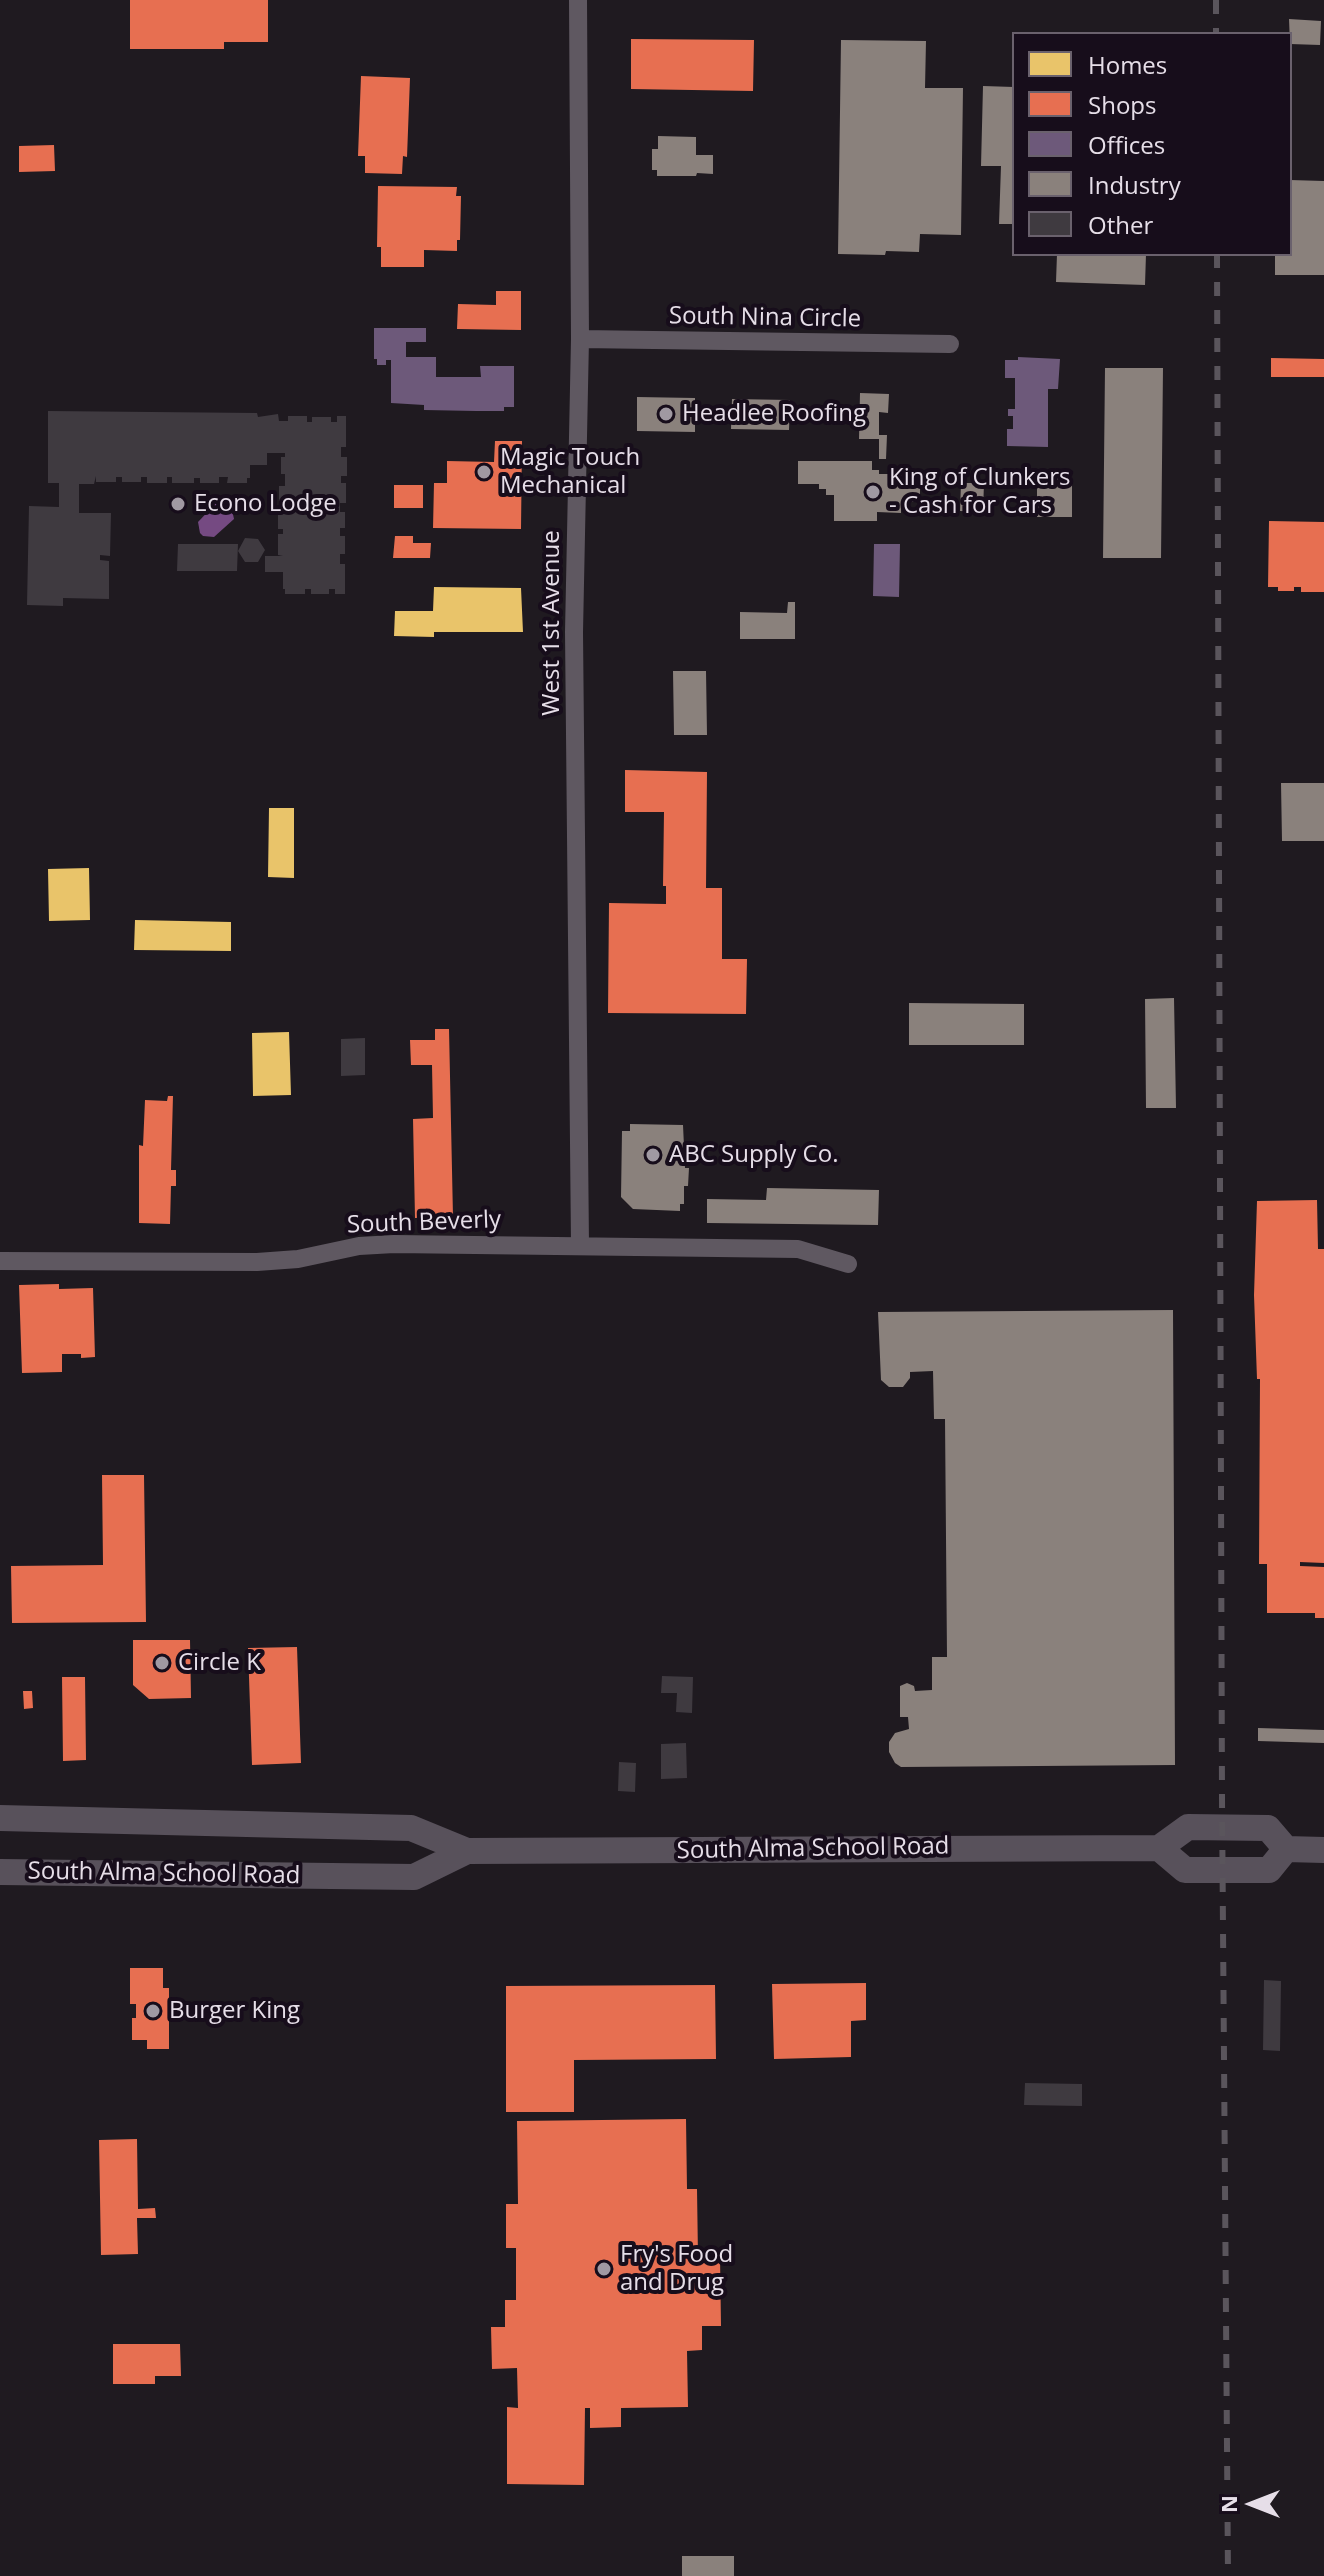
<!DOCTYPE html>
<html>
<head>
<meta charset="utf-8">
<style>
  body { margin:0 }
  #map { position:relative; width:1324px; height:2576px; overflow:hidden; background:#1f1a20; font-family:"Open Sans",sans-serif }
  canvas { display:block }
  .legend { position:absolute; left:1012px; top:32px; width:280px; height:224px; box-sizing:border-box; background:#170d1b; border:2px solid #6a616d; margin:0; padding:10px 14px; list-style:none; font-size:24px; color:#e6dee8 }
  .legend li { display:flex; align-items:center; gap:16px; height:40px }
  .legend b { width:40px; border:2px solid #6a616d }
  .north { position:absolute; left:1212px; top:2464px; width:80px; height:80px; -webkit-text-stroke:6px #170d1b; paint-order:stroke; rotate:270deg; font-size:22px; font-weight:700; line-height:32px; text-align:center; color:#e6dee8 }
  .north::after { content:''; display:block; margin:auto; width:28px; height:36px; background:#e6dee8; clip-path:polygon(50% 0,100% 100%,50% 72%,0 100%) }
</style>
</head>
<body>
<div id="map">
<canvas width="1324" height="2576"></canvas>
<ul class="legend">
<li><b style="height:22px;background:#e9c46a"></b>Homes</li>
<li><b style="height:22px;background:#e76f51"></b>Shops</li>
<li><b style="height:22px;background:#6d597a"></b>Offices</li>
<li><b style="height:22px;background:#8a817c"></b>Industry</li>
<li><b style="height:22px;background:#3f3a40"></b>Other</li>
</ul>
<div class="north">N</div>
</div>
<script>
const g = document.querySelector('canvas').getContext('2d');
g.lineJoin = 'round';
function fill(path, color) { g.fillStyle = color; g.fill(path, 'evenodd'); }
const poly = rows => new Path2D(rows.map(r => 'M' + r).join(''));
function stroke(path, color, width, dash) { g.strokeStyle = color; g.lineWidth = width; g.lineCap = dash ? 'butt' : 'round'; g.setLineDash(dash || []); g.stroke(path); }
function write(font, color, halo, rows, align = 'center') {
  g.font = font + ' "Open Sans",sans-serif'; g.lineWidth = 8; g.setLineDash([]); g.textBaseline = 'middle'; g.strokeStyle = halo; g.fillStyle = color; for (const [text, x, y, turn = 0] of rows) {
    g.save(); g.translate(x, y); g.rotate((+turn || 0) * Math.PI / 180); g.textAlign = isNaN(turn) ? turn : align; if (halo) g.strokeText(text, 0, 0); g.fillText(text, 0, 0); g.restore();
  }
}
fill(poly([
  [218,501,231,505,234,519,214,537,203,536,200,533,198,522]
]), '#754a82');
fill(poly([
  [434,587,521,588,523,632,434,632,434,637,394,636,395,611,433,611],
  [269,808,294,808,294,878,268,877],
  [89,868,90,920,49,921,48,869],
  [135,920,231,922,231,951,134,950],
  [289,1032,291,1095,253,1096,252,1033]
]), '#e9c46a');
fill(poly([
  [130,0,268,0,268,42,224,42,224,49,130,49],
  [631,39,754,40,753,91,631,89],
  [361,76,410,78,407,157,403,156,402,174,365,173,365,156,358,156],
  [54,145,55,171,19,172,19,146],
  [378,186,457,187,456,196,461,196,460,240,457,240,457,251,424,250,424,267,381,267,381,247,377,247],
  [496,291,521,291,521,330,457,329,458,304,496,305],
  [1271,358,1324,359,1324,377,1271,377],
  [495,441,522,441,521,529,433,528,434,483,447,483,447,461,494,462],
  [394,485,423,485,423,508,394,508],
  [1269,521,1324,522,1324,592,1301,592,1301,587,1294,587,1294,591,1278,591,1278,587,1268,587],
  [395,536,413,536,413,543,431,543,430,558,393,558],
  [625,770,707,772,706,888,722,888,722,959,747,959,746,1014,608,1013,609,903,666,904,666,886,663,886,664,812,625,812],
  [435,1029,449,1029,453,1217,415,1218,413,1119,433,1118,432,1065,411,1065,410,1040,435,1040],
  [168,1096,173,1096,171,1170,176,1170,176,1186,171,1186,170,1224,139,1223,139,1145,143,1146,145,1100,167,1101],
  [1317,1200,1318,1249,1324,1249,1324,1563,1300,1562,1300,1566,1324,1567,1324,1618,1315,1618,1315,1613,1267,1613,1267,1564,1259,1564,1260,1379,1257,1379,1254,1295,1257,1201],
  [59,1284,59,1289,93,1288,95,1357,81,1358,81,1354,62,1354,62,1372,22,1373,19,1285],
  [102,1475,144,1475,146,1622,12,1623,11,1566,103,1565],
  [133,1640,190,1640,191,1698,149,1699,133,1685],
  [297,1647,301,1763,252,1765,248,1648],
  [62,1677,85,1677,86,1760,63,1761],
  [23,1691,32,1691,33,1708,24,1709],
  [130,1968,163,1968,163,1988,169,1988,169,2049,147,2049,147,2040,132,2040,132,2018,136,2018,136,2004,130,2004],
  [866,1983,866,2020,851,2021,851,2057,774,2059,772,1984],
  [715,1985,716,2059,574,2060,574,2112,506,2112,506,1986],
  [686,2119,687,2189,697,2189,698,2257,720,2256,721,2326,702,2326,702,2350,687,2351,688,2407,621,2408,621,2427,590,2428,590,2408,585,2408,584,2485,507,2484,507,2407,518,2408,517,2368,492,2369,491,2327,505,2327,505,2300,516,2300,516,2248,506,2248,506,2204,518,2204,517,2121],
  [137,2139,138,2209,155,2208,156,2218,137,2218,138,2254,101,2255,99,2140],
  [113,2344,180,2344,181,2376,155,2376,155,2384,113,2384]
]), '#e76f51');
fill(poly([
  [374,328,426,328,426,342,406,342,406,357,436,357,436,377,481,377,480,366,514,366,514,407,504,407,504,411,476,411,424,410,424,405,391,403,391,360,386,360,386,365,377,365,377,359,374,359],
  [1018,357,1060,359,1058,389,1048,389,1048,447,1007,446,1007,429,1013,429,1013,416,1008,416,1008,409,1015,409,1015,378,1005,378,1005,360,1018,360],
  [874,544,900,544,899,597,873,596]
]), '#6d597a');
fill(poly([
  [1289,19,1321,21,1320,45,1290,44],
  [841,40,926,41,925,88,963,88,961,235,920,234,919,252,886,251,885,255,838,254],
  [983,86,1014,87,1014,224,999,224,1001,166,981,166],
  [658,136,696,137,696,155,713,155,713,174,697,173,696,176,657,176,657,170,652,170,652,149,658,149],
  [1290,180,1324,181,1324,275,1275,275,1275,254,1290,254],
  [1057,254,1146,254,1145,285,1056,282],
  [1105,368,1163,368,1161,558,1103,558],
  [860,393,889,394,888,413,879,412,879,435,887,435,886,459,879,459,879,439,859,439],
  [637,397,695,398,695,432,637,431],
  [732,399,790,400,789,430,731,429],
  [798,461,872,461,872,470,879,470,879,474,902,474,902,484,920,484,920,502,901,502,901,513,877,512,877,521,834,521,834,495,826,495,826,489,819,489,819,484,798,484],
  [1056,470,1069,470,1069,477,1072,477,1072,517,1037,517,1037,475,1056,475],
  [961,483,984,483,983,512,960,511],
  [788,602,795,602,795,639,740,639,740,612,787,613],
  [673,671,706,671,707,735,674,735],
  [1281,783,1324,783,1324,841,1282,841],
  [1174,998,1176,1108,1146,1108,1145,999],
  [909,1003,1024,1004,1024,1045,909,1045],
  [630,1124,683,1125,685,1168,689,1168,688,1186,684,1186,684,1204,680,1204,680,1211,633,1209,621,1197,622,1131,630,1131],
  [767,1188,879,1190,878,1225,707,1223,707,1199,766,1200],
  [1173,1310,1175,1765,901,1767,895,1763,889,1752,889,1742,895,1733,909,1729,908,1717,900,1717,900,1686,907,1683,914,1686,915,1691,932,1690,932,1657,947,1657,945,1419,934,1419,933,1371,910,1372,910,1378,903,1387,889,1387,881,1380,878,1312],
  [1258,1728,1324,1730,1324,1743,1258,1741],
  [682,2556,734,2556,734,2576,682,2576]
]), '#8a817c');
fill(poly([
  [48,411,257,413,258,417,278,414,279,421,288,421,288,416,307,416,307,422,312,422,312,417,331,417,331,422,337,422,337,416,346,416,346,447,341,447,341,457,347,457,347,476,341,476,341,483,346,483,346,503,340,503,340,512,345,512,345,528,340,528,340,536,345,536,345,554,340,554,340,564,345,564,345,594,335,594,335,589,329,589,329,594,311,594,311,589,305,589,305,594,285,594,285,589,283,589,283,572,265,572,265,556,283,556,278,555,278,534,283,534,283,529,278,529,278,509,284,509,284,503,279,503,279,486,285,486,285,474,281,474,281,457,285,457,285,453,267,453,267,465,250,465,250,478,247,478,247,483,227,483,228,477,219,477,219,483,200,483,200,478,194,478,194,483,172,483,172,477,167,477,167,483,147,483,147,477,141,477,141,482,122,482,122,477,116,477,116,482,96,482,96,476,94,484,79,484,79,513,111,513,110,556,100,555,100,560,109,561,109,599,63,598,63,606,27,605,29,506,59,507,59,483,48,483],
  [245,538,258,539,265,550,258,562,245,562,238,551],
  [178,544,238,544,237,571,177,571],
  [365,1038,365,1075,341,1076,341,1039],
  [662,1676,693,1677,692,1713,676,1712,677,1693,661,1693],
  [686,1743,687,1778,661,1779,661,1744],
  [619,1762,636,1763,635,1792,618,1791],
  [1264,1980,1281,1981,1280,2051,1263,2050],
  [1025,2083,1082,2084,1082,2106,1024,2105]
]), '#3f3a40');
stroke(poly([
  [578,0,580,339,574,632,580,1245],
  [580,339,950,344],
  [0,1261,257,1262,298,1259,359,1246,394,1244,798,1249,848,1264]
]), '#5f5861', 18);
stroke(poly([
  [0,1818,411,1828,467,1851,1159,1848,1188,1827,1268,1828,1286,1849,1324,1850],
  [1159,1848,1185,1870,1269,1870,1286,1849],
  [0,1872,414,1877,467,1851]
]), '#58515b', 26);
stroke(poly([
  [1216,0,1216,34],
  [1217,254,1222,1798,1228,2576]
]), '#5a555c', 6, [14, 14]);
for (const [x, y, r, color] of [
  [666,414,8,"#a099a2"],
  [484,472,8,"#a099a2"],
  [873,492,8,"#a099a2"],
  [178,504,8,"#a099a2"],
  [653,1155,8,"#a099a2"],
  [162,1663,8,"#a099a2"],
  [153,2011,8,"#a099a2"],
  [604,2269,8,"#a099a2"]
]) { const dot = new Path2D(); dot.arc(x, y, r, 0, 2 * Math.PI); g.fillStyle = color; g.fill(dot); stroke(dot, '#170d1b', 3); }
write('24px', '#e6dee8', '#170d1b', [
  ["South Nina Circle",765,318,1],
  ["West 1st Avenue",552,623,-90],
  ["South Beverly",424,1223,-2],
  ["South Alma School Road",813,1849,-1],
  ["South Alma School Road",164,1874,1]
]);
write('24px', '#e6dee8', '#170d1b', [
  ["Headlee Roofing",682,414],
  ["Magic Touch",500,458],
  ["Mechanical",500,486],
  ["King of Clunkers",889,478],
  ["- Cash for Cars",889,506],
  ["Econo Lodge",194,504],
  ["ABC Supply Co.",669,1155],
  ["Circle K",178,1663],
  ["Burger King",169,2011],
  ["Fry's Food",620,2255],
  ["and Drug",620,2283]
], 'left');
</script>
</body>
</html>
